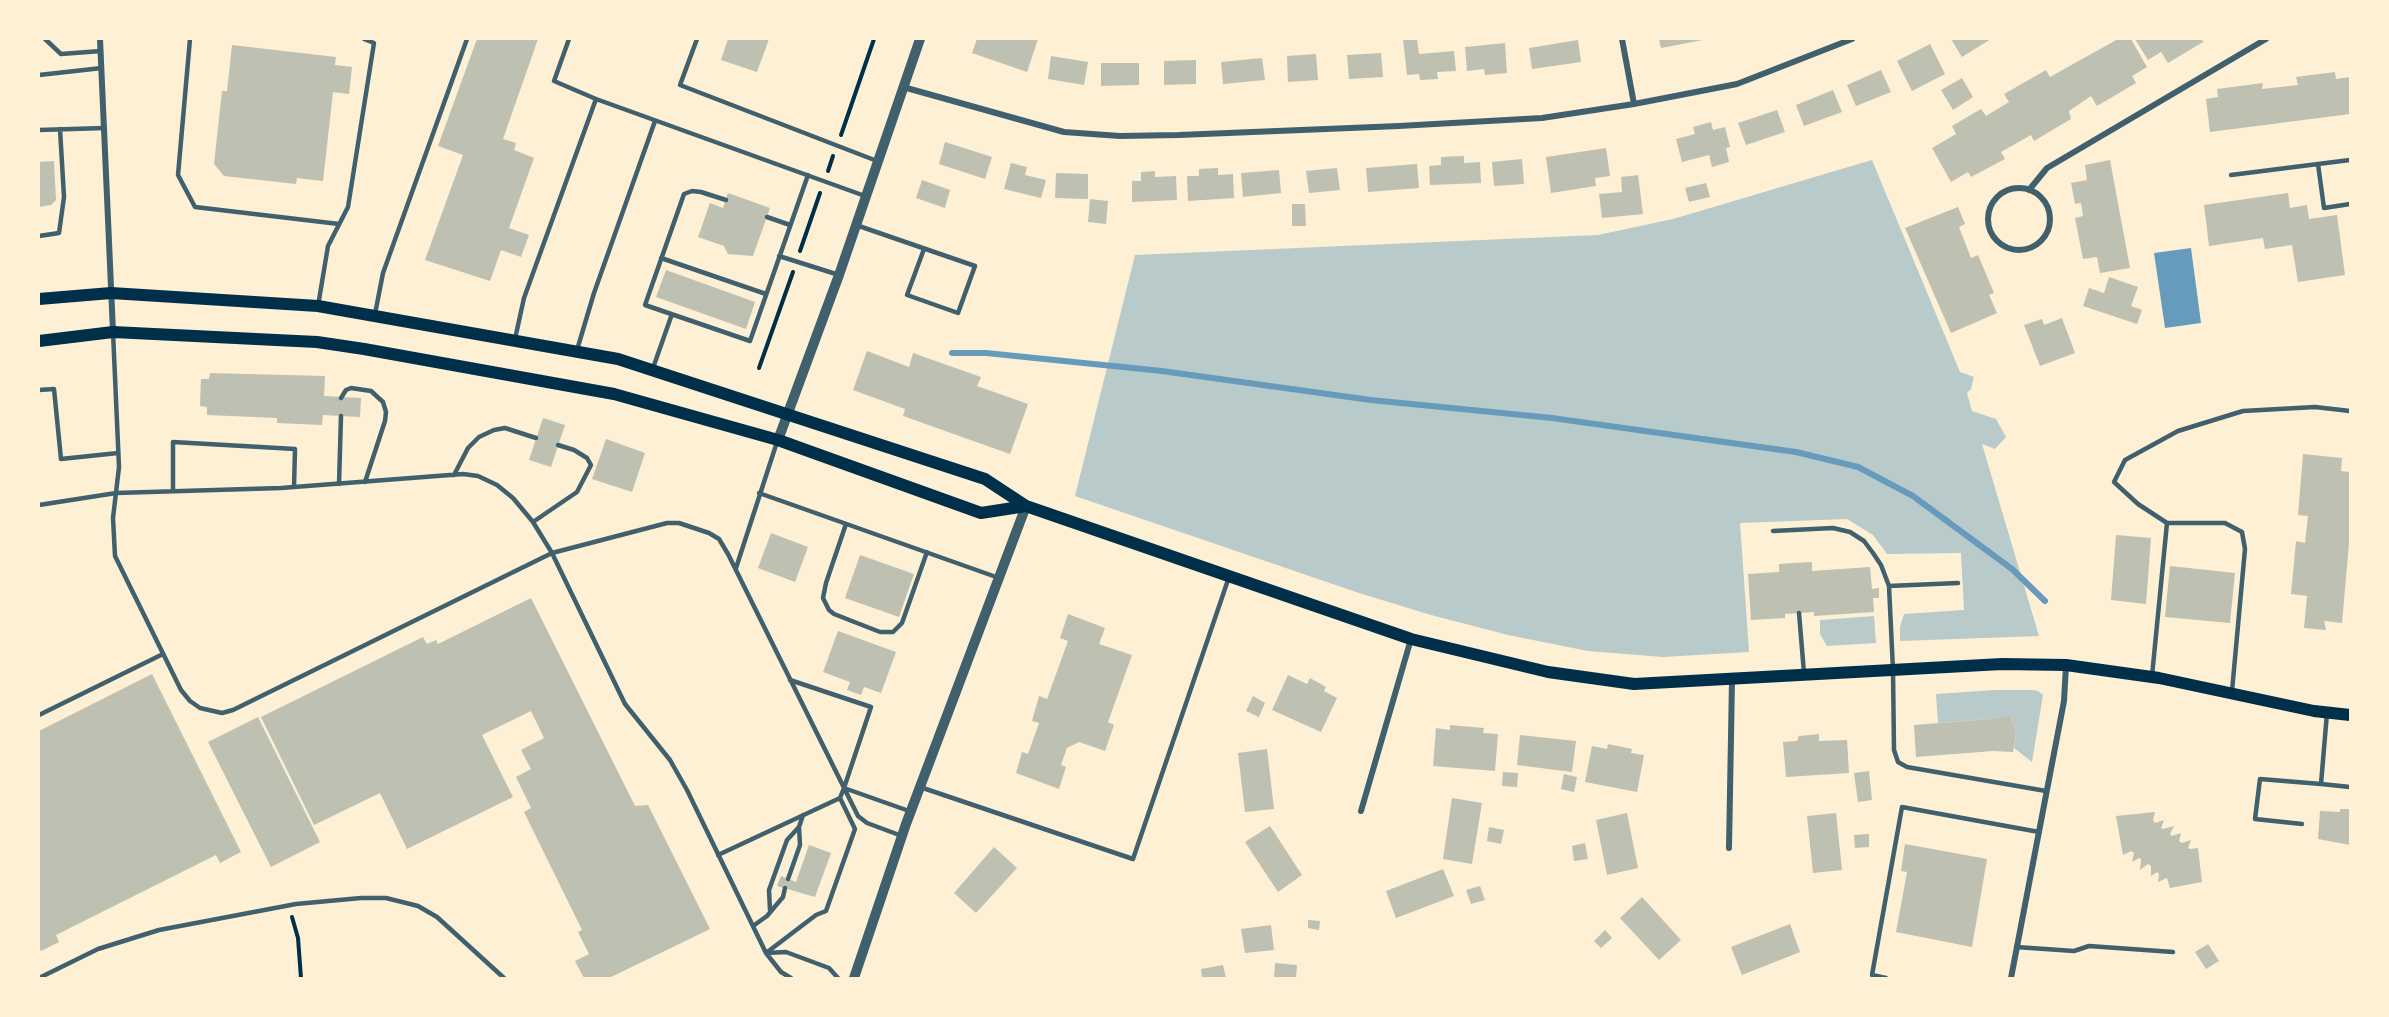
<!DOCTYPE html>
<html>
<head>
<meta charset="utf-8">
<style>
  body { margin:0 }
  #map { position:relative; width:2389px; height:1017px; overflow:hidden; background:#fdf0d5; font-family:"Fira Sans",sans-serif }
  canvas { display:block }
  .frame { position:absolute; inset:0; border:40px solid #fdf0d5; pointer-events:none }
</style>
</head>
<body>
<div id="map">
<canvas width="2389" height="1017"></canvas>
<div class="frame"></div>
</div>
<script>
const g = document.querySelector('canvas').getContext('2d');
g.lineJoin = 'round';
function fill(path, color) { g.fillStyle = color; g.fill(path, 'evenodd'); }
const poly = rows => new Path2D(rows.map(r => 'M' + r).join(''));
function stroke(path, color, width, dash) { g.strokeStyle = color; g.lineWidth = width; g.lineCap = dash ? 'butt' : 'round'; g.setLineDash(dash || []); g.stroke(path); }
fill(poly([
  [1872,160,1960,372,1974,377,1971,389,1967,393,1972,411,1996,419,2006,437,1995,449,1982,444,2039,636,1900,641,1900,627,1904,614,1964,610,1961,553,1887,554,1873,535,1847,519,1740,523,1749,652,1663,657,1588,651,1508,635,1431,615,1359,593,1075,496,1135,255,1598,235,1673,219],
  [1874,616,1876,643,1827,646,1820,634,1820,620],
  [1995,690,2032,690,2038,691,2043,695,2032,762,2014,748,2016,733,2010,715,1990,719,1938,723,1936,694]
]), '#b9caca');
fill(poly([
  [2191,248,2201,323,2165,328,2154,253]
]), '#669bbc');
stroke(poly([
  [952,353,986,353,1162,371,1371,400,1552,418,1796,452,1858,467,1913,496,2012,569,2045,601]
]), '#669bbc', 6);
fill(poly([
  [477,39,538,39,503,139,516,143,514,150,534,158,509,228,529,235,521,257,501,250,490,281,425,260,463,155,438,146],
  [728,39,769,39,757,72,721,60],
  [977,39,1038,39,1027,72,972,53],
  [1403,39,1417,39,1419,54,1454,51,1456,71,1437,72,1438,79,1420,80,1419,74,1407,75],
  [1659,39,1702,39,1703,40,1661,48],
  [1951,39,1991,39,1962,57],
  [2118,39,2131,39,2147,67,2132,76,2136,83,2097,106,2091,96,2069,111,2071,119,2034,141,2031,135,2001,152,2005,159,1971,177,1968,172,1951,182,1932,148,1956,134,1952,126,1981,109,1986,116,2009,102,2004,94,2046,70,2050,77],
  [2135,39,2202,39,2203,42,2168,63,2161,52,2148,60],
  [1578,40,1581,62,1532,69,1529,48],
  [1505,43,1507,73,1485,75,1484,69,1467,71,1465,47],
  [1930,44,1945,74,1912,91,1897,61],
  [232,45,336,57,335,65,352,67,349,94,333,92,323,181,297,178,296,184,224,176,214,164,222,91,227,91],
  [1381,53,1383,77,1349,79,1347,55],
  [1316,54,1318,80,1288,82,1287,56],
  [1051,56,1088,62,1084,85,1048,79],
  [1262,58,1265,80,1223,84,1221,62],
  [1196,60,1196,84,1164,85,1164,61],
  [1101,63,1139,63,1139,85,1101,86],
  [1881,70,1891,92,1856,106,1847,85],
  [2335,72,2336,79,2350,77,2350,114,2210,132,2206,99,2218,97,2217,89,2263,83,2262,89,2298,85,2296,77],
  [1962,78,1973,97,1953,110,1941,90],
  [1833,90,1842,112,1804,126,1796,105],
  [1777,110,1785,132,1746,145,1738,123],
  [1711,122,1713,130,1725,127,1730,147,1726,148,1729,162,1712,167,1709,155,1682,162,1676,139,1695,134,1693,127],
  [945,142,992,157,985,179,939,164],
  [1606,148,1610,176,1595,178,1596,186,1551,193,1546,157],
  [1464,156,1464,163,1480,162,1481,183,1430,185,1429,166,1441,165,1441,157],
  [1522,159,1524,184,1494,186,1492,162],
  [2110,160,2130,268,2100,273,2097,257,2083,259,2075,218,2083,216,2081,203,2075,204,2071,183,2087,180,2085,165],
  [54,161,56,200,51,205,39,207,39,162],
  [1011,163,1027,167,1025,175,1046,180,1041,198,1004,189],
  [1417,164,1419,188,1368,192,1366,168],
  [1218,168,1218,175,1233,174,1234,198,1188,201,1187,176,1199,176,1199,169],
  [1337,168,1340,190,1309,193,1306,171],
  [1279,170,1281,193,1243,197,1241,173],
  [1155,171,1155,177,1176,176,1177,200,1132,202,1132,181,1141,181,1141,172],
  [1056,173,1088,174,1088,199,1055,198],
  [1638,175,1643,214,1602,218,1599,194,1622,192,1621,177],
  [922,180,950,190,945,208,916,198],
  [1706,183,1710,197,1689,202,1685,188],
  [728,193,770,208,753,256,728,254,724,246,698,237,710,203,723,208],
  [2288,193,2290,208,2307,205,2309,219,2337,215,2345,275,2298,282,2292,245,2265,249,2263,238,2209,246,2204,205],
  [1090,199,1108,201,1106,224,1088,222],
  [1292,204,1305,204,1306,226,1292,226],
  [1958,207,1965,224,1959,227,1971,258,1978,255,1994,293,1989,295,1997,313,1951,333,1905,228],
  [666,270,755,302,746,329,656,297],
  [2109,277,2138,287,2131,306,2142,310,2137,324,2083,306,2089,288,2104,293],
  [2062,318,2075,353,2040,366,2024,325,2042,319,2044,325],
  [867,351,909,367,913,353,981,377,977,386,1028,404,1010,454,903,416,905,409,853,390],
  [210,373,325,376,324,396,361,398,360,417,323,415,322,425,277,423,277,418,207,415,207,407,200,406,201,379,209,379],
  [543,418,565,425,551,467,529,460],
  [606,439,645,453,632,492,592,479],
  [2303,454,2342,458,2341,471,2350,472,2350,532,2342,623,2324,621,2326,630,2304,628,2307,596,2291,594,2296,541,2305,543,2308,516,2298,515],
  [771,533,808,547,795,582,758,568],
  [2116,535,2151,538,2146,604,2111,600],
  [860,555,914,574,899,617,845,598],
  [1812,562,1812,571,1870,567,1872,589,1879,588,1879,598,1873,598,1874,612,1814,616,1814,612,1785,614,1785,618,1751,620,1748,574,1779,572,1779,564],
  [2170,566,2235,573,2230,623,2165,617],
  [531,598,635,806,648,805,710,929,609,978,584,978,575,961,589,954,578,932,582,930,524,812,531,808,516,777,531,769,521,750,544,738,531,711,482,735,513,797,407,849,380,793,314,825,261,717,423,637,427,644,436,640,438,644],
  [1068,614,1105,628,1099,644,1132,655,1108,722,1114,725,1105,751,1079,742,1067,748,1061,765,1066,767,1059,789,1016,773,1022,752,1028,754,1039,723,1032,721,1039,696,1047,699,1068,641,1060,638],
  [838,631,896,652,881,693,864,687,861,695,847,690,850,682,823,672],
  [152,674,241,852,220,863,216,855,56,935,59,942,41,951,39,947,39,731],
  [1288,675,1307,684,1310,678,1326,687,1324,691,1337,698,1321,732,1272,710],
  [1253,696,1265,703,1259,717,1246,711],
  [2010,715,2016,733,2013,752,1993,751,1916,757,1914,725,1990,719],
  [258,717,320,842,271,867,208,742],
  [1450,725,1484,728,1483,733,1498,734,1495,771,1433,766,1436,728,1450,730],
  [1819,734,1819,741,1847,740,1849,773,1786,777,1783,742,1797,741,1799,736],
  [1520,735,1576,741,1572,772,1517,765],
  [1608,744,1632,749,1631,753,1644,755,1637,792,1585,782,1592,746,1607,749],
  [1267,749,1274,809,1245,812,1238,753],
  [1869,771,1872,800,1858,802,1854,773],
  [1503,772,1518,773,1517,787,1502,786],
  [1564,774,1577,777,1574,792,1561,789],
  [1452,798,1482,803,1472,864,1443,859],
  [2340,809,2350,809,2350,845,2318,839,2320,811,2340,812],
  [2155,812,2153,820,2155,823,2164,820,2161,828,2163,829,2174,826,2170,834,2172,836,2181,833,2179,841,2182,843,2191,840,2188,848,2190,849,2198,848,2202,882,2170,888,2167,878,2158,882,2159,874,2157,872,2151,876,2151,866,2148,864,2140,870,2141,859,2139,858,2132,862,2134,853,2131,851,2123,855,2116,816],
  [1627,813,1638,868,1607,875,1596,820],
  [1836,813,1842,870,1813,873,1807,816],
  [1270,826,1302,875,1278,892,1245,842],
  [1489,827,1504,830,1501,844,1487,841],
  [1869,834,1869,847,1855,848,1854,835],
  [1585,843,1588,859,1574,861,1572,846],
  [1905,844,1987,859,1972,947,1896,932,1907,872,1901,871],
  [809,845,831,853,815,897,777,886,781,876,796,882],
  [994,847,1017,868,976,913,954,893],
  [1443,869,1454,896,1396,918,1386,891],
  [1480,886,1485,900,1471,904,1466,890],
  [1642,897,1681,940,1659,960,1620,918],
  [1308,920,1320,921,1319,930,1308,928],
  [1790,924,1800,952,1742,975,1731,947],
  [1271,925,1274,950,1245,953,1241,929],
  [1605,930,1612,938,1601,948,1594,941],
  [2208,944,2219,961,2206,969,2195,952],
  [1275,963,1297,965,1296,978,1274,978],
  [1223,965,1226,978,1202,978,1201,969]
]), '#bec0b2');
stroke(poly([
  [841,135,874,39],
  [828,171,833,156],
  [800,251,820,193],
  [759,368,793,272],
  [292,917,298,938,301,978]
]), '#003049', 4);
stroke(poly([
  [45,39,61,54,101,51],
  [190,39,178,175,195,207,339,224],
  [697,39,680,85,877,161],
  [39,75,102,68],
  [596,99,865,196],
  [39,130,105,128],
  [2350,160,2318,164,2324,208,2350,204],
  [2231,175,2318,164],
  [726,200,701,192,692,191,684,194,645,305,750,341,808,175],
  [767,217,790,225],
  [856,225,975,266,958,313,907,295,924,249],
  [39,236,59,233,64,197,60,129],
  [779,256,839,275],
  [661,258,766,294],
  [318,306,328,246,348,207,374,43,364,39],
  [375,314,383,273,467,39],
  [113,332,119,467,113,518,115,556,181,690,190,701,200,708,222,713,233,710,552,553,667,523,679,523,709,533,719,539,728,554,858,816,867,823,902,836],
  [515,339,524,298,596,99,554,81,569,39],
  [577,350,594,293,655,121],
  [653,368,672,314],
  [39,390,54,389,61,459,118,453],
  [341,398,346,390,351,388,371,391,383,402,386,412,385,421,365,482],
  [454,475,468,448,479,437,494,430,505,428,536,438],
  [339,484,341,416],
  [173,491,173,442,295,449,294,487],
  [759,493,999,578],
  [39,505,116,493,281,488,463,474,478,476,497,485,513,498,533,522,552,553,625,704,670,760,687,790,766,953,781,972,791,978],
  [533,522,577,492,591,465,587,458,574,450,558,445],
  [2167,523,2138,504,2114,482,2125,460,2178,431,2243,411,2315,407,2350,411],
  [846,524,826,583,823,598,829,610,834,614,880,632,893,632,902,623,927,552],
  [1773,531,1833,528,1850,532,1864,541,1873,553,1881,565,1889,586],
  [736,568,777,442],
  [1958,583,1889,586,1893,670,1894,750,1898,762,1907,767,2046,791],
  [1799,613,1804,673],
  [2152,676,2167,523,2225,523,2242,532,2245,549,2232,691],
  [2327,713,2321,784,2350,787],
  [39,715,163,654],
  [920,787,1133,859,1229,577],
  [844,788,909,811],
  [2302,824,2255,819,2260,779,2321,784],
  [718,855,840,798,844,788,871,707,790,680],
  [788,879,800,845,799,827,803,815],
  [770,910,769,890,787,840,799,827],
  [753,926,767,916,783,897,785,888],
  [2016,947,2074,951,2089,946,2173,952],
  [766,953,816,915,826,911,855,829,840,798],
  [766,953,786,952,829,968,838,978],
  [39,978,98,949,159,930,296,904,361,898,386,898,418,906,437,917,504,978],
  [1886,978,1872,975,1902,807,2039,832]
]), '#3f606c', 4.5);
stroke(poly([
  [100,39,113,332],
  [1622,39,1634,104],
  [903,87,1064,132,1120,136,1179,135,1399,126,1542,118,1634,104,1737,84,1852,39],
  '1988 219a31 31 0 1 1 62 0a31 31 0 1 1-62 0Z',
  [2029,190,2047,168,2266,39],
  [1361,811,1411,639],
  [1729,848,1732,680],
  [2011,978,2064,701,2066,665]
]), '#3f606c', 6);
stroke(poly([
  [778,440,839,275,920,39],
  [854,978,906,824,1026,506]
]), '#3f606c', 10);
stroke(poly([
  [39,299,111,293,318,306,618,359,985,479,1026,506,1411,639,1548,672,1634,684,2002,664,2066,665,2159,678,2314,711,2350,715],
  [39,341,113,332,317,342,364,349,614,394,778,440,981,513,1026,506]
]), '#003049', 12);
</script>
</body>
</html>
